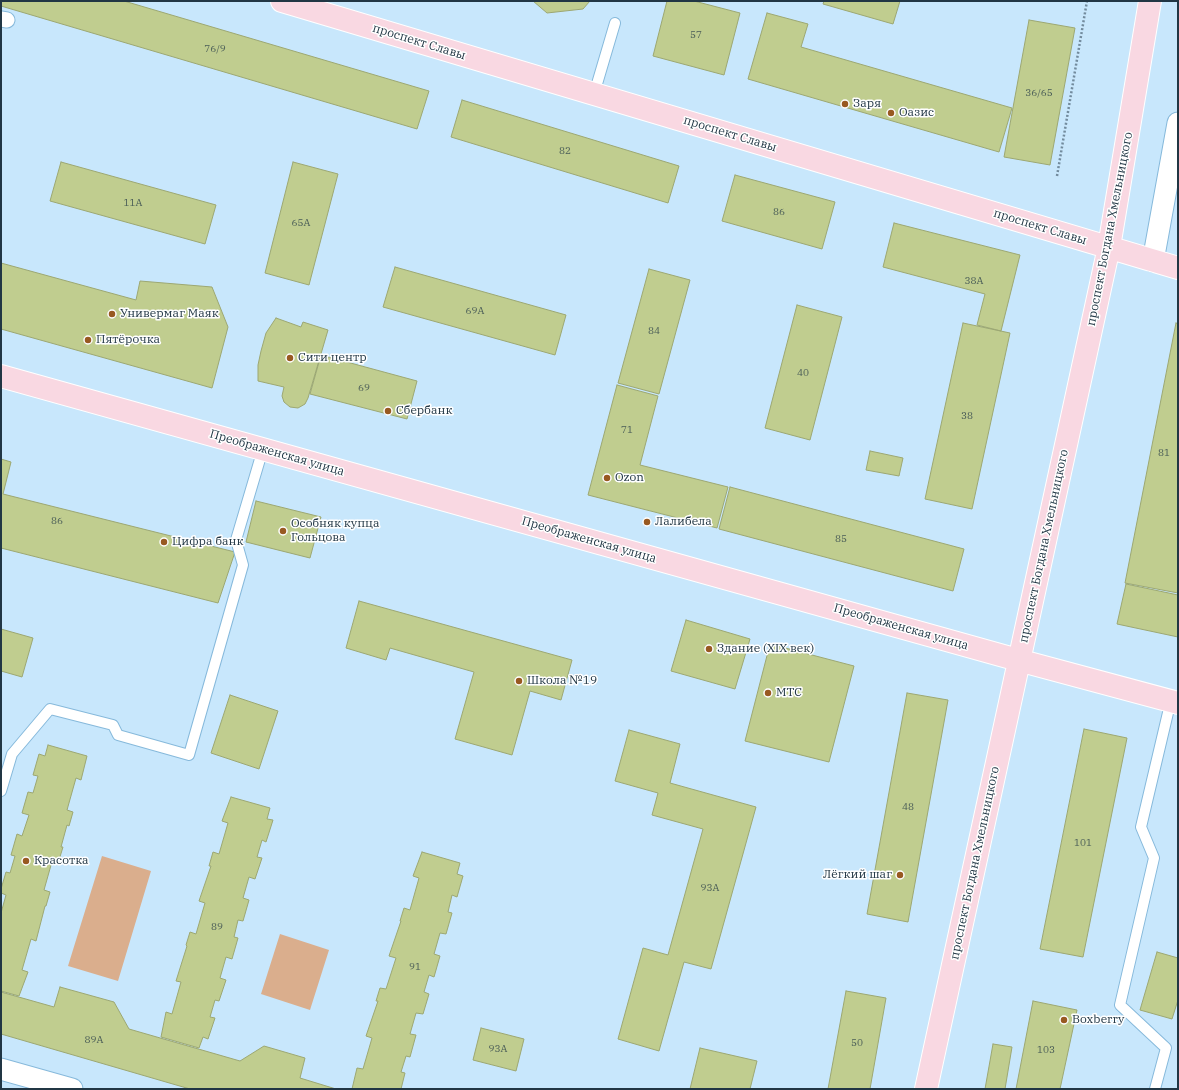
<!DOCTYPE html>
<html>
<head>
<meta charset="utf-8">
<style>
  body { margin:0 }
  #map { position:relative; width:1179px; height:1090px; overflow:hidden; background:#c8e7fc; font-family:"IBM Plex Serif",serif }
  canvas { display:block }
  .frame { position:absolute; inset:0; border:2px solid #213644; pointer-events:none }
</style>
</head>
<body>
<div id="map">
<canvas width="1179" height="1090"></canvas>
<div class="frame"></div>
</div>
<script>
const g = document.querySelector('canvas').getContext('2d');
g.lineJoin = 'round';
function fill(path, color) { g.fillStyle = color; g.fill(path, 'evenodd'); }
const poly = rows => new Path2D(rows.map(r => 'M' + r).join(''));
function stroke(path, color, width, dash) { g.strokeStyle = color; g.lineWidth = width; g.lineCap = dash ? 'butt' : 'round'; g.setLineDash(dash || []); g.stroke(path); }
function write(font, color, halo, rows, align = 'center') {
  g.font = font + ' "IBM Plex Serif",serif'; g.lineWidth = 3; g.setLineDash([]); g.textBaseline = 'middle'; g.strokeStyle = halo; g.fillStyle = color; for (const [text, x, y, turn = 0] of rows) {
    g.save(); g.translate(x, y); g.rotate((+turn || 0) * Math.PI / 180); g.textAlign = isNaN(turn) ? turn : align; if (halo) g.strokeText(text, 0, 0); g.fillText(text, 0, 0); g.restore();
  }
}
fill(poly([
  [102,856,151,871,118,981,68,966],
  [280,934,329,950,310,1010,261,994]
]), '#daae8d');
const building = poly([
  [1,1,124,1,429,91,417,129,1,6,1,1],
  [533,1,590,1,583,9,547,13,533,1],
  [667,1,694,1,740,13,724,75,653,56,667,1],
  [824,1,900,1,893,24,823,4,824,1],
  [767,13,808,24,801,47,1012,108,999,152,748,79,767,13],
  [1029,20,1075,28,1050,165,1004,157,1029,20],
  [462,100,679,166,668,203,451,137,462,100],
  [61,162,216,205,205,244,50,201,61,162],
  [293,162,338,174,309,285,265,273,293,162],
  [735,175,835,202,822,249,722,221,735,175],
  [894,223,1020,255,1001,331,977,325,985,294,883,267,894,223],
  [1,263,136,300,140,281,212,287,228,327,212,388,1,329,1,263],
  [395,267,566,315,555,355,383,307,395,267],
  [649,269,690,280,659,394,618,383,649,269],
  [797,305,842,317,810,440,765,428,797,305],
  [276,318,301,327,303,322,328,330,308,398,305,404,298,408,290,407,284,402,282,396,284,387,258,381,258,365,261,351,266,333,276,318],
  [963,323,1010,333,972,509,925,499,963,323],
  [1176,323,1178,324,1178,593,1125,583,1176,323],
  [321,355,417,381,407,419,310,394,321,355],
  [617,385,658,396,640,465,728,487,717,528,588,495,617,385],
  [870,451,903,458,899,476,866,470,870,451],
  [1,459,11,462,3,494,235,552,218,603,1,548,1,459],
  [730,487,964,549,953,591,719,529,730,487],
  [256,501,321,517,310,558,246,542,256,501],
  [1126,584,1178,595,1178,637,1117,624,1126,584],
  [359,601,572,660,561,700,530,691,512,755,455,739,474,672,390,648,386,660,346,648,359,601],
  [686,620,750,639,735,689,671,671,686,620],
  [1,629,33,638,22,677,1,671,1,629],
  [770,644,854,666,829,762,745,741,770,644],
  [907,693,948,700,908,922,867,914,907,693],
  [230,695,278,711,259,769,211,753,230,695],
  [1084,729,1127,738,1083,957,1040,949,1084,729],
  [629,730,680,744,670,783,756,807,711,969,684,962,659,1051,618,1039,643,948,668,955,703,829,652,815,658,793,615,781,629,730],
  [48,745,87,756,81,780,76,778,67,810,73,812,69,826,67,825,61,847,63,847,59,860,53,858,44,890,50,892,46,906,45,906,36,941,31,939,22,970,28,972,19,996,1,991,1,913,6,895,1,893,1,889,6,872,10,873,15,856,11,855,17,834,22,836,29,815,22,813,28,792,33,793,38,776,33,775,39,754,45,756,48,745],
  [231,797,270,808,267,819,273,820,266,842,262,840,257,857,262,858,255,879,249,877,243,898,249,900,243,921,238,920,234,937,238,938,232,959,226,957,220,978,226,980,219,1001,215,1000,210,1017,215,1018,208,1039,203,1037,199,1048,161,1037,166,1012,172,1014,181,982,176,981,187,946,186,945,190,932,196,934,205,903,199,901,211,866,209,866,213,852,219,854,228,823,222,821,231,797],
  [422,852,460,863,457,874,463,876,457,897,452,895,448,912,452,913,446,934,440,933,434,954,440,956,434,977,429,975,424,992,429,994,423,1014,416,1013,410,1034,416,1035,410,1057,406,1056,401,1072,405,1073,401,1089,352,1089,357,1068,363,1069,372,1038,366,1036,378,1001,376,1001,380,988,386,989,396,958,389,956,401,921,400,921,404,908,410,910,419,878,413,876,422,852],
  [1157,952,1178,958,1178,1000,1172,1019,1140,1010,1157,952],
  [60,987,114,1002,129,1029,240,1061,264,1046,305,1058,300,1078,336,1089,190,1089,1,1034,1,992,54,1007,60,987],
  [846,991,886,998,870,1089,828,1089,846,991],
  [1033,1001,1077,1010,1060,1089,1016,1089,1033,1001],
  [481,1028,524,1039,516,1071,473,1060,481,1028],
  [993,1044,1012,1047,1005,1089,985,1089,993,1044],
  [700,1048,757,1061,750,1089,690,1089,700,1048]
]);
fill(building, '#c0cd8f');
stroke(building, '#9ca772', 1);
const service = poly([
  [594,94,615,23],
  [1,791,12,754,50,709,113,725,118,735,189,755,243,565,236,540,263,449],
  [1155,1089,1166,1048,1120,1005,1154,858,1141,827,1171,700]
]);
const pedestrian = poly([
  [1,19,7,20]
]);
const minor = poly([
  [1153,261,1178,123],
  [1,1069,72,1089]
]);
const primary = poly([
  [282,1,1178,268],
  [1,376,1018,660,1178,703],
  [926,1089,1109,247,1150,1]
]);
stroke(service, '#86b9db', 12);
stroke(pedestrian, '#86b9db', 17);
stroke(minor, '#86b9db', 23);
stroke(primary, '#fff', 24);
stroke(poly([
  [1057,176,1087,1]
]), '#728b9d', 2.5, [2, 2]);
stroke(service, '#fff', 10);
stroke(pedestrian, '#fff', 15);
stroke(minor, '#fff', 21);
stroke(primary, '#f9d8e2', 22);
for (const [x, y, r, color] of [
  [845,104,4,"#985921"],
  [891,113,4,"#985921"],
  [112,314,4,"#985921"],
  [88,340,4,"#985921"],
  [290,358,4,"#985921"],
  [388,411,4,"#985921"],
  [607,478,4,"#985921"],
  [647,522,4,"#985921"],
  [283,531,4,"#985921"],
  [164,542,4,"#985921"],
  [709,649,4,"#985921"],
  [519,681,4,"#985921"],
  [768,693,4,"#985921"],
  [26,861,4,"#985921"],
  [900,875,4,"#985921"],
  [1064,1020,4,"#985921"]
]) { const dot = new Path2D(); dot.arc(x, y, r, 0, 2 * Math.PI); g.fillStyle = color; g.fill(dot); stroke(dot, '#fff', 1.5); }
write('10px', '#495c57', null, [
  ["57",696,35],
  ["76/9",215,49],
  ["36/65",1039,93],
  ["82",565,151],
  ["11А",133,203],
  ["86",779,212],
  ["65А",301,223],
  ["38А",974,281],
  ["69А",475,311],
  ["84",654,331],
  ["40",803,373],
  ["69",364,388],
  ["38",967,416],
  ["71",627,430],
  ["81",1164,453],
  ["86",57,521],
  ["85",841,539],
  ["48",908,807],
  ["101",1083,843],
  ["93А",710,888],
  ["89",217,927],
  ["91",415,967],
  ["89А",94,1040],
  ["50",857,1043],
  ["93А",498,1049],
  ["103",1046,1050]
]);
write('12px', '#213644', '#fff', [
  ["проспект Славы",419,42,17],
  ["проспект Славы",730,134,17],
  ["проспект Славы",1040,227,17],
  ["проспект Богдана Хмельницкого",1110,229,-79],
  ["Преображенская улица",277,453,16],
  ["Преображенская улица",589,540,16],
  ["проспект Богдана Хмельницкого",1044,546,-78],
  ["Преображенская улица",901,627,16],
  ["проспект Богдана Хмельницкого",975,863,-78]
]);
write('12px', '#213644', '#fff', [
  ["Заря",853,104],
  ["Оазис",899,113],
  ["Универмаг Маяк",120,314],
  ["Пятёрочка",96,340],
  ["Сити центр",298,358],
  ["Сбербанк",396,411],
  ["Ozon",615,478],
  ["Лалибела",655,522],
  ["Особняк купца",291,524],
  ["Гольцова",291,538],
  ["Цифра банк",172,542],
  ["Здание (XIX век)",717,649],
  ["Школа №19",527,681],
  ["МТС",776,693],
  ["Красотка",34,861],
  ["Лёгкий шаг",892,875,"right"],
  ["Boxberry",1072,1020]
], 'left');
</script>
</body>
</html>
